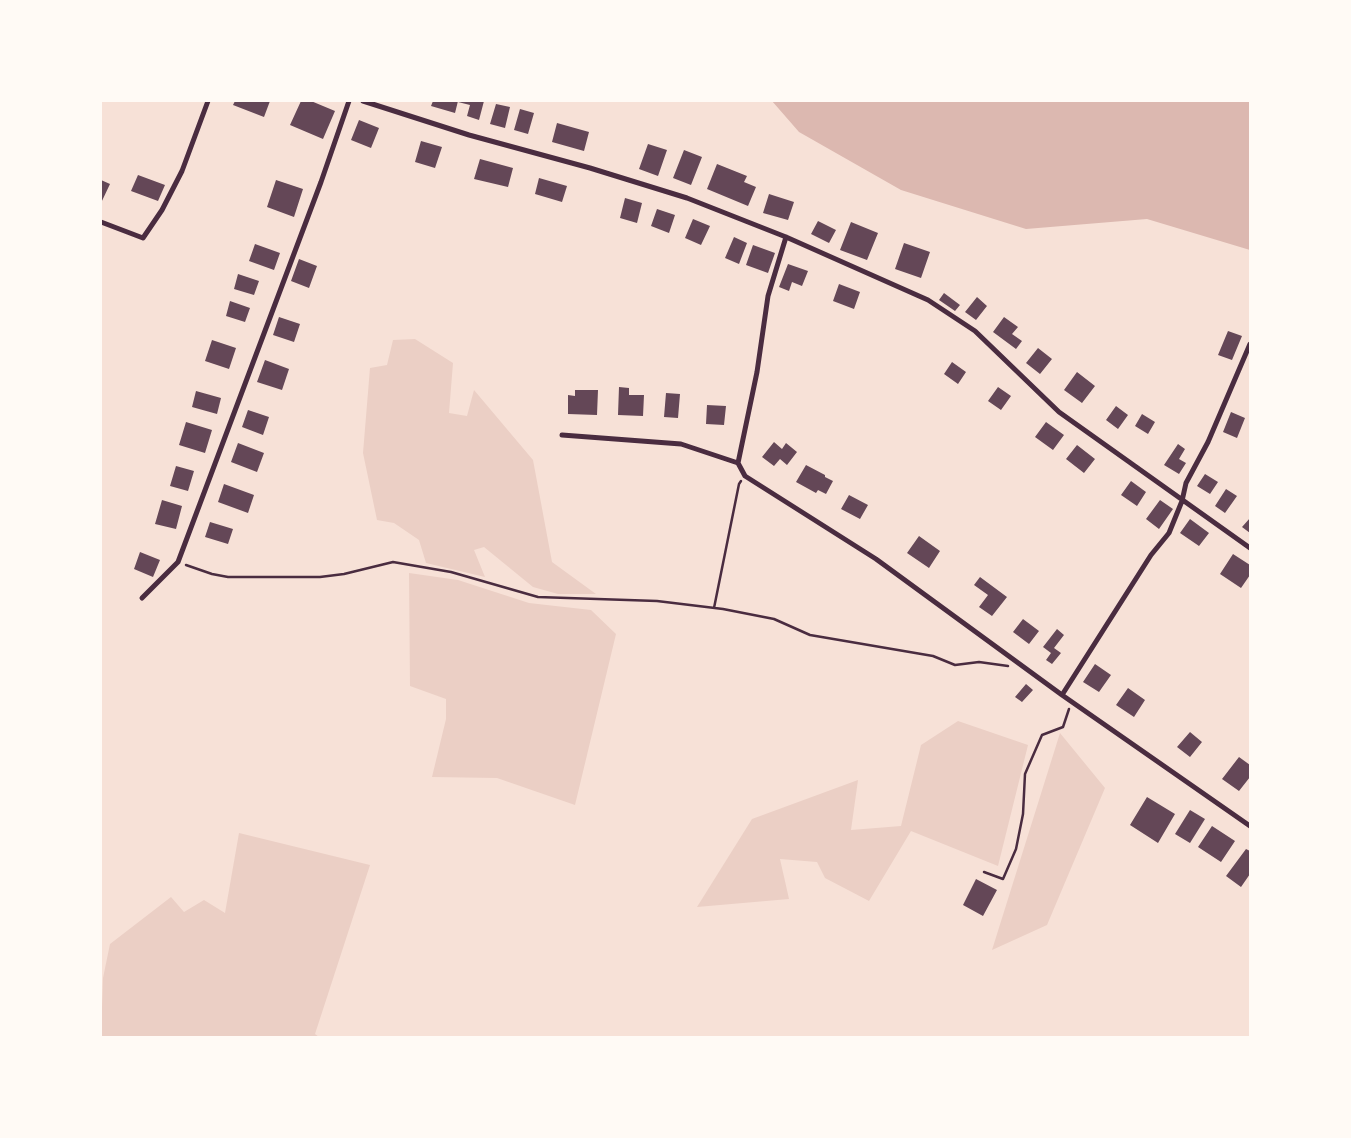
<!DOCTYPE html>
<html>
<head>
<meta charset="utf-8">
<style>
  body { margin:0 }
  #map { position:relative; width:1351px; height:1138px; overflow:hidden; background:#f7e1d7; font-family:Ubuntu,sans-serif }
  canvas { display:block }
  .frame { position:absolute; inset:0; border:102px solid #fffaf5; pointer-events:none }
</style>
</head>
<body>
<div id="map">
<canvas width="1351" height="1138"></canvas>
<div class="frame"></div>
</div>
<script>
const g = document.querySelector('canvas').getContext('2d');
g.lineJoin = 'round';
function fill(path, color) { g.fillStyle = color; g.fill(path, 'evenodd'); }
const poly = rows => new Path2D(rows.map(r => 'M' + r).join(''));
function stroke(path, color, width, dash) { g.strokeStyle = color; g.lineWidth = width; g.lineCap = dash ? 'butt' : 'round'; g.setLineDash(dash || []); g.stroke(path); }
fill(poly([
  [415,339,453,363,449,413,467,416,474,390,533,460,552,562,596,594,558,594,533,587,484,547,474,550,485,577,426,563,419,540,394,523,377,520,363,453,370,368,387,365,393,340],
  [409,573,458,580,529,603,591,610,616,634,575,805,497,778,432,777,446,719,446,699,410,686],
  [958,721,1028,745,998,866,911,831,869,901,825,878,817,862,780,859,789,899,697,907,752,819,858,780,851,830,901,826,921,745],
  [1060,733,1105,788,1047,925,992,950],
  [239,833,370,865,315,1034,319,1037,101,1037,103,978,110,944,171,897,184,912,204,900,225,913]
]), '#ebcfc5');
fill(poly([
  [772,101,1250,101,1250,250,1147,219,1026,229,901,190,799,132]
]), '#dcb8b0');
fill(poly([
  [235,101,270,101,264,117,233,105],
  [301,101,311,101,335,111,323,139,290,125],
  [433,101,458,101,455,113,431,106],
  [484,101,479,120,467,116,470,105,458,102],
  [496,104,510,107,505,128,490,124],
  [520,109,534,113,528,134,514,130],
  [359,120,379,128,371,148,351,140],
  [557,123,589,132,584,151,552,142],
  [421,141,442,147,435,168,415,162],
  [648,144,667,150,658,176,639,169],
  [684,150,702,157,691,185,673,178],
  [480,159,513,168,508,187,474,179],
  [717,164,747,176,744,182,756,187,748,206,707,189],
  [138,175,165,185,158,201,131,191],
  [539,178,567,186,562,202,535,194],
  [101,180,110,184,101,203],
  [276,180,303,189,294,217,267,207],
  [769,194,794,202,788,220,763,213],
  [625,198,642,203,637,223,620,218],
  [657,209,675,215,669,233,651,226],
  [693,219,710,226,701,245,685,238],
  [818,221,836,230,829,243,811,234],
  [851,222,878,233,867,260,840,250],
  [734,237,747,243,739,264,725,258],
  [904,243,930,252,921,278,895,269],
  [255,244,280,253,274,270,249,261],
  [753,245,775,253,768,273,746,265],
  [299,259,317,266,309,288,291,281],
  [788,264,808,271,802,286,792,282,789,291,779,287],
  [238,274,259,281,254,295,234,289],
  [839,284,860,292,854,309,833,301],
  [944,293,960,305,955,311,939,300],
  [977,297,987,306,976,320,965,312],
  [230,301,250,308,245,322,226,316],
  [279,317,300,324,294,342,273,335],
  [1004,317,1018,327,1012,334,1022,341,1016,349,993,332],
  [1228,331,1242,336,1232,360,1218,355],
  [212,340,236,348,229,369,205,361],
  [1038,348,1052,359,1040,374,1026,363],
  [265,360,289,369,282,390,257,382],
  [952,362,966,372,958,384,944,374],
  [1077,372,1095,386,1082,403,1064,390],
  [619,387,629,388,629,395,644,395,643,416,618,415],
  [998,387,1011,396,1001,410,988,401],
  [575,390,598,390,597,415,568,414,568,395,575,396],
  [196,391,221,398,217,414,192,407],
  [666,393,680,394,678,418,664,417],
  [707,405,726,406,724,425,706,424],
  [1116,406,1128,415,1118,429,1106,420],
  [248,410,269,417,263,435,242,427],
  [1231,412,1245,418,1237,438,1223,432],
  [1142,414,1155,422,1148,434,1135,426],
  [186,422,212,430,205,453,179,445],
  [1046,422,1064,435,1053,450,1035,437],
  [774,442,782,449,786,443,797,452,787,465,780,459,774,466,762,457],
  [238,443,264,453,257,472,231,462],
  [1178,444,1185,449,1179,459,1186,463,1179,474,1164,465],
  [1077,445,1095,459,1084,473,1066,459],
  [806,465,825,475,825,477,833,481,826,494,818,490,816,493,796,482],
  [176,466,194,471,188,491,170,486],
  [1205,474,1218,482,1210,494,1197,486],
  [1131,481,1146,492,1137,506,1121,495],
  [224,484,254,495,248,513,218,502],
  [1226,489,1237,496,1225,513,1215,506],
  [849,495,868,505,860,519,841,509],
  [162,500,182,506,176,529,155,524],
  [1160,500,1173,509,1159,529,1146,519],
  [1250,518,1250,533,1242,527],
  [1190,519,1209,533,1199,546,1180,533],
  [210,522,233,529,228,544,205,537],
  [919,536,940,551,929,568,907,553],
  [140,552,160,560,153,577,134,569],
  [1233,554,1250,565,1250,575,1241,588,1220,574],
  [980,577,1007,597,992,616,979,607,988,595,974,585],
  [1023,619,1039,631,1029,644,1013,632],
  [1057,629,1064,635,1054,648,1061,653,1052,664,1046,660,1051,653,1043,647],
  [1095,664,1111,675,1099,692,1083,682],
  [1026,684,1033,690,1022,702,1015,697],
  [1128,688,1145,700,1134,717,1116,705],
  [1190,732,1202,742,1190,757,1177,747],
  [1239,757,1250,765,1250,777,1239,791,1222,779],
  [1147,797,1175,814,1158,843,1130,825],
  [1190,810,1205,819,1190,843,1175,834],
  [1212,826,1235,841,1221,862,1198,847],
  [1246,849,1250,851,1250,874,1241,887,1226,876],
  [976,879,997,890,983,916,963,905]
]), '#644757');
stroke(poly([
  [186,565,212,574,228,577,320,577,344,574,393,562,451,572,538,597,657,601,723,609,774,619,810,635,933,656,955,665,979,662,1008,666],
  [714,608,739,484,741,481],
  [984,872,1003,879,1016,849,1023,814,1025,774,1042,735,1063,727,1069,709]
]), '#4a2c40', 2.5);
stroke(poly([
  [363,101,469,135,590,168,687,198,786,237,928,300,975,331,1059,412,1250,548],
  [101,222,143,238,162,210,182,171,208,101],
  [562,435,681,444,738,463,745,476,876,559,1062,695,1250,826],
  [738,463,757,372,768,296,786,237],
  [142,598,178,562,321,182,349,101],
  [1062,695,1151,555,1169,533,1182,501,1186,483,1208,442,1250,344]
]), '#4a2c40', 5);
</script>
</body>
</html>
